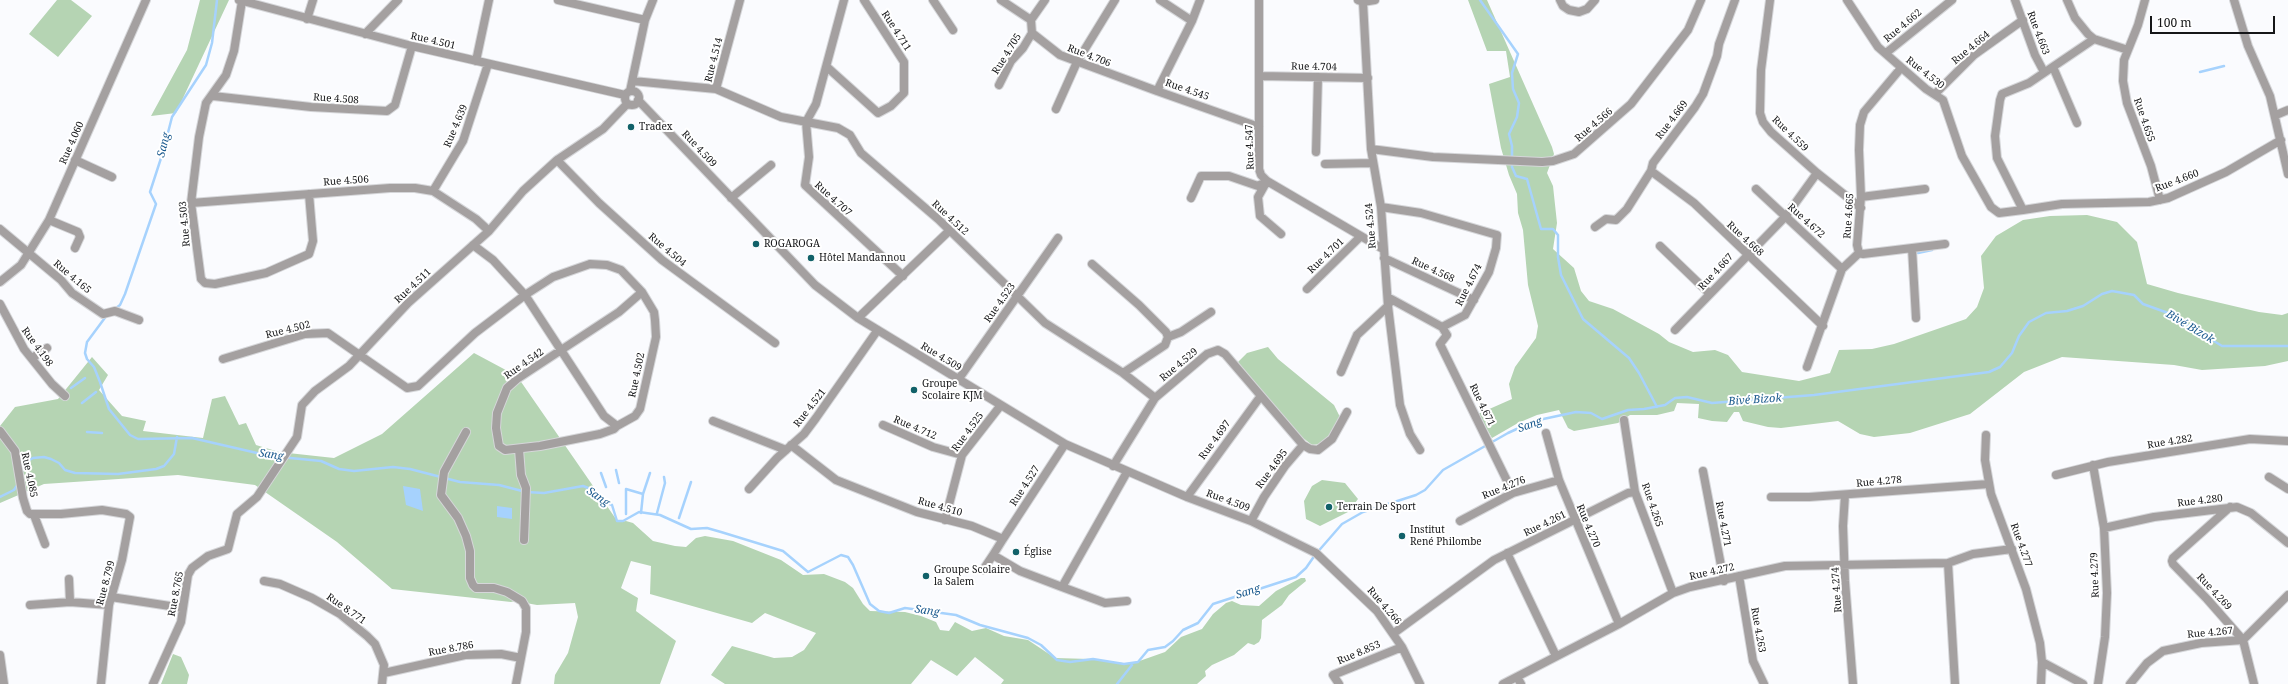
<!DOCTYPE html>
<html>
<head>
<meta charset="utf-8">
<style>
  body { margin:0 }
  #map { position:relative; width:2288px; height:684px; overflow:hidden; background:#fafbfe; font-family:"Noto Serif",serif }
  canvas { display:block }
  .scale { position:absolute; left:2150px; top:16px; width:125px; height:18px; box-sizing:border-box; border:2px solid #151618; border-top:0; padding-left:5px; font-size:12px; line-height:14px; white-space:nowrap; color:#151618; -webkit-text-stroke:3px #fff; paint-order:stroke }
</style>
</head>
<body>
<div id="map">
<canvas width="2288" height="684"></canvas>
<div class="scale">100 m</div>
</div>
<script>
const g = document.querySelector('canvas').getContext('2d');
g.lineJoin = 'round';
function fill(path, color) { g.fillStyle = color; g.fill(path, 'evenodd'); }
const poly = rows => new Path2D(rows.map(r => 'M' + r).join(''));
function stroke(path, color, width, dash) { g.strokeStyle = color; g.lineWidth = width; g.lineCap = dash ? 'butt' : 'round'; g.setLineDash(dash || []); g.stroke(path); }
function write(font, color, halo, rows, align = 'center') {
  g.font = font + ' "Noto Serif",serif'; g.lineWidth = 4; g.setLineDash([]); g.textBaseline = 'middle'; g.strokeStyle = halo; g.fillStyle = color; for (const [text, x, y, turn = 0] of rows) {
    g.save(); g.translate(x, y); g.rotate((+turn || 0) * Math.PI / 180); g.textAlign = isNaN(turn) ? turn : align; if (halo) g.strokeText(text, 0, 0); g.fillText(text, 0, 0); g.restore();
  }
}
fill(poly([
  [57,0,71,0,92,16,58,57,29,34],
  [200,0,229,0,176,113,151,116,187,50],
  [1468,0,1487,0,1552,147,1554,154,1547,173,1553,186,1557,223,1553,249,1574,268,1581,291,1589,301,1613,309,1659,334,1669,342,1693,352,1715,350,1728,355,1742,372,1799,381,1830,373,1839,350,1872,349,1894,344,1966,319,1977,307,1984,288,1981,256,1996,236,2023,220,2050,216,2087,215,2117,222,2137,242,2147,284,2178,293,2259,312,2282,315,2288,313,2288,361,2265,366,2202,370,2174,365,2062,357,2024,372,1970,414,1910,433,1874,437,1860,434,1838,421,1781,428,1768,427,1743,421,1739,412,1734,412,1727,422,1712,421,1698,418,1699,404,1677,403,1674,411,1657,415,1630,415,1618,423,1574,431,1568,428,1559,410,1537,415,1518,423,1492,438,1478,414,1512,399,1509,384,1515,367,1536,338,1538,326,1528,285,1523,230,1518,213,1517,194,1509,175,1501,148,1489,84,1510,77,1506,51,1487,51],
  [1268,347,1278,359,1334,405,1340,417,1332,432,1321,444,1312,445,1298,434,1238,362,1247,353],
  [474,353,517,376,618,522,626,521,633,523,653,541,675,546,686,547,696,538,705,536,733,541,781,560,803,575,824,574,845,582,853,588,863,604,870,611,905,612,921,616,936,622,940,630,949,631,955,622,972,631,986,628,1004,636,1028,640,1055,658,1090,659,1131,664,1165,652,1181,637,1202,629,1213,614,1226,603,1232,601,1241,605,1259,606,1276,591,1301,578,1305,578,1306,581,1289,595,1282,605,1262,620,1261,638,1259,642,1254,645,1248,643,1234,655,1212,665,1205,671,1206,676,1197,684,1001,684,1004,680,975,657,957,676,931,660,911,684,725,684,711,675,732,646,774,658,792,657,804,650,816,633,765,613,752,623,650,594,651,566,631,561,621,588,638,598,636,611,676,641,660,684,554,684,555,675,568,653,578,617,575,603,537,605,526,603,523,599,511,602,392,589,337,542,255,485,178,475,44,484,0,503,0,426,15,407,58,399,92,357,108,375,99,390,122,416,146,421,143,431,203,438,212,399,225,396,239,425,246,423,256,445,279,452,334,458,382,434],
  [1322,480,1345,483,1358,499,1348,512,1320,526,1306,519,1304,501,1312,486],
  [173,654,181,657,189,675,187,684,161,684]
]), '#b5d4b3');
fill(poly([
  [403,486,420,489,423,511,406,505],
  [497,506,512,508,512,519,497,517]
]), '#a6d2fd');
stroke(poly([
  [1480,0,1518,54,1512,73,1513,89,1519,103,1517,117,1509,134,1512,146,1512,167,1516,176,1527,179,1541,229,1553,229,1558,235,1558,257,1561,275,1583,319,1629,358,1639,373,1657,407],
  [2200,72,2224,66],
  [1918,253,1932,250],
  [116,308,120,305,125,294,156,204,150,192,163,152,172,117,206,65,212,43,217,0],
  [107,315,87,342,85,353,87,359,94,367,100,382,109,409,130,435,138,439,192,438,270,456,321,461,339,469,354,471,393,467,410,469,460,482,499,485,526,492,544,493,583,486,591,489,598,499,612,505,617,521,623,521,639,512,660,515,691,529,707,528,721,532,783,551,808,572,841,555,848,557,853,565,870,604,879,611,889,613,905,608,956,615,980,625,1028,638,1041,645,1057,660,1070,662,1093,659,1124,664,1138,662,1148,650,1165,647,1173,641,1183,630,1198,623,1213,604,1296,577,1306,568,1315,555,1342,524,1363,512,1416,495,1425,490,1443,470,1508,433,1534,421,1576,412,1591,413,1602,419,1628,410,1644,409,1665,405,1675,398,1687,397,1712,403,1814,395,1989,372,2000,367,2012,353,2019,336,2029,322,2046,313,2067,311,2083,306,2102,294,2112,291,2134,295,2143,304,2168,313,2222,346,2288,346],
  [71,388,85,378],
  [82,403,96,392],
  [87,432,102,433],
  [616,470,619,483],
  [22,471,26,462,33,458,44,457,51,459,59,463,65,470,75,473,118,474,156,469,164,466,174,454,177,437],
  [601,473,606,487],
  [0,497,14,490,18,484],
  [641,513,643,494,650,473],
  [657,513,665,483,664,477],
  [626,514,626,489,643,494],
  [679,518,691,482],
  [1117,684,1132,665]
]), '#a6d2fd', 2.5);
const minor = poly([
  [239,0,412,46,625,95],
  [558,0,645,20],
  [844,0,816,104,806,122,809,157,805,185,903,276],
  [933,0,953,30],
  [1001,0,1031,20,1045,0],
  [1160,0,1192,21],
  [1200,0,1192,21,1157,91,1259,127],
  [1259,0,1259,169,1261,175,1267,181,1383,249],
  [1358,0,1363,2,1371,149,1381,207,1388,306,1400,405,1410,434,1420,450],
  [1364,0,1363,2,1375,0],
  [1560,0,1563,6,1569,10,1579,12,1587,9,1595,0],
  [1770,0,1761,70,1760,113,1763,122,1771,132,1817,173,1861,208],
  [1847,0,1878,47,1926,89,1943,100,1962,156,1991,207,1999,213,2023,210],
  [2015,0,2035,55,2044,72],
  [2067,0,2075,18,2088,34,2094,39,2128,50],
  [2145,0,2138,25,2124,60,2123,81,2127,103,2151,166,2160,200],
  [2234,0,2248,46,2270,96,2288,174],
  [242,1,234,51,226,75,206,103,199,137,191,203,201,279,205,283,215,284,266,273,309,254,313,241,309,194],
  [307,19,313,0],
  [1031,20,1032,33,1060,55,1157,91],
  [365,34,398,0],
  [2094,39,2029,83,2002,94,2000,100,1995,136,1997,158,2023,210,2062,204,2149,202,2168,198,2226,172,2281,140],
  [1886,53,1952,0],
  [476,61,489,0],
  [827,67,878,113,891,106,904,93,904,62,864,0],
  [2053,67,2077,123],
  [1259,76,1368,78],
  [633,81,716,89,740,0],
  [999,85,1011,61,1023,48,1032,33],
  [716,89,781,117,838,128,850,135,861,153,938,219,1045,323,1123,373,1155,398],
  '625 98a7 7 0 1 1 14 0a7 7 0 1 1-14 0Z',
  [630,91,645,20,653,0],
  [1935,94,1974,55,2023,20],
  [213,96,311,107,387,111,395,105,412,46],
  [638,100,815,285,858,318,1065,444,1187,497,1251,521,1316,553,1377,611,1402,647,1420,684],
  [1056,109,1077,62,1115,0],
  [2276,115,2288,110],
  [1371,149,1433,157,1542,162,1553,161,1574,154,1631,104,1688,30,1701,0],
  [1316,152,1318,77],
  [75,160,112,177],
  [557,160,599,203,662,260,775,343],
  [1325,164,1373,163],
  [1651,171,1694,203,1823,326],
  [1756,189,1842,269],
  [433,191,463,141,488,64],
  [1861,197,1925,189],
  [731,198,771,165],
  [1191,198,1201,176,1229,176,1258,186,1267,181,1258,197,1260,216,1281,234],
  [191,203,390,188,415,188,433,191,476,219,489,231],
  [49,220,78,232,80,237,75,248],
  [1595,227,1606,219,1616,220,1627,209,1651,171,1653,163,1695,107,1703,94,1717,56,1719,44,1735,0],
  [0,229,61,280,72,293,103,314,115,311,139,320],
  [1660,246,1710,294],
  [1912,248,1916,318],
  [1859,253,1863,254,1945,244],
  [1384,258,1474,300],
  [590,264,607,265,621,270,642,292,654,312,655,320,656,337,640,409,635,416,617,426,604,416,525,295,553,277,590,264],
  [1092,264,1139,305,1166,332,1168,337],
  [0,282,21,265,49,220,146,0],
  [1307,289,1360,237],
  [0,304,24,349,52,384,65,396],
  [858,318,949,231],
  [1442,327,1447,335,1440,344,1513,493],
  [1675,330,1786,216,1817,173],
  [32,358,47,348],
  [223,359,305,334,328,333,407,388,418,386,475,333,525,295,493,260,473,245],
  [1807,367,1842,269,1859,253,1857,245,1861,197,1859,150,1860,125,1864,112,1901,68],
  [1341,372,1357,335,1388,306,1391,299,1442,327,1465,315,1489,272,1496,248,1497,235,1421,213,1381,207],
  [1123,373,1165,345,1168,337,1181,332,1211,312],
  [958,380,1058,238],
  [1624,420,1635,492,1673,593],
  [713,421,786,450],
  [883,425,933,447,962,455],
  [617,426,614,429,600,434,540,446,505,450,499,446,496,428,497,413,507,388,517,379,619,312,642,292],
  [0,431,15,451,23,498,27,511,30,514,61,514,102,510,126,514,130,517,122,560,109,605,101,684],
  [466,432,444,472,441,495,458,518,466,536,470,551,470,578,473,585,476,588,494,588,507,592,522,601,526,608,526,632,516,684],
  [1546,433,1559,480,1619,624],
  [1986,435,1985,460,1991,494,2026,589,2040,643,2042,662],
  [791,445,836,480,917,512,972,526,1003,539,993,555,1020,571,1062,587],
  [519,449,521,475,526,488,524,540],
  [2093,465,2104,528,2107,593,2105,637,2098,684],
  [1113,466,1155,398,1207,354,1218,350,1225,354,1303,445],
  [1703,471,1724,581],
  [1127,472,1062,587,1105,603,1127,601],
  [2056,475,2108,462,2250,439,2288,441],
  [2269,477,2288,489],
  [749,489,777,458,804,434,816,418,877,331],
  [1845,495,1843,526,1845,581,1853,684],
  [1187,497,1260,397],
  [1771,497,1809,497,1989,484],
  [2230,507,2173,558,2172,561,2173,564,2207,599,2243,640,2254,684],
  [34,515,45,544],
  [945,520,962,455,1001,405],
  [1251,521,1264,497,1285,466,1303,445,1310,449,1318,450,1332,439,1347,412],
  [1460,521,1513,493,1559,480],
  [2104,528,2154,517,2237,507,2251,513,2288,543],
  [1003,539,1065,444],
  [1507,553,1556,656],
  [1948,563,1955,684],
  [983,570,993,555],
  [1739,576,1753,661,1764,684],
  [69,579,70,602],
  [264,581,280,584,312,598,340,614,367,636,375,644,384,665,382,684],
  [111,597,183,608],
  [30,605,70,602,109,605],
  [1394,633,1494,560,1628,493,1635,492],
  [0,655,4,684],
  [384,673,465,655,501,654,521,658],
  [1517,677,1521,684],
  [153,684,181,622,188,575,192,568,208,556,228,549,237,514,257,497,297,437,302,405,315,391,349,366,408,303,489,231,523,191,557,160,603,129,627,104],
  [1339,684,1333,675,1402,647],
  [1503,684,1619,624,1673,593,1690,587,1785,566,1948,563,1973,554,2012,549],
  [2041,684,2042,662,2083,684],
  [2130,684,2147,663,2163,651,2201,643,2243,640,2288,595]
]);
stroke(minor, '#d5d6d9', 10);
stroke(minor, '#a4a0a0', 8);
for (const [x, y, r, color] of [
  [631,127,4,"#116169"],
  [756,244,4,"#116169"],
  [811,258,4,"#116169"],
  [914,390,4,"#116169"],
  [1329,507,4,"#116169"],
  [1402,536,4,"#116169"],
  [1016,552,4,"#116169"],
  [926,576,4,"#116169"]
]) { const dot = new Path2D(); dot.arc(x, y, r, 0, 2 * Math.PI); g.fillStyle = color; g.fill(dot); stroke(dot, '#fff', 1.5); }
write('10px', '#151618', '#fff', [
  ["Rue 4.662",1903,26,-40],
  ["Rue 4.711",896,31,57],
  ["Rue 4.663",2038,33,69],
  ["Rue 4.501",433,41,13],
  ["Rue 4.664",1971,48,-40],
  ["Rue 4.705",1007,54,-58],
  ["Rue 4.706",1089,56,21],
  ["Rue 4.514",714,60,-76],
  ["Rue 4.704",1314,67,1],
  ["Rue 4.530",1925,73,38],
  ["Rue 4.545",1187,90,19],
  ["Rue 4.508",336,99,4],
  ["Rue 4.669",1672,120,-53],
  ["Rue 4.655",2144,120,71],
  ["Rue 4.566",1594,125,-41],
  ["Rue 4.639",456,126,-67],
  ["Rue 4.559",1790,134,44],
  ["Rue 4.060",72,143,-66],
  ["Rue 4.547",1250,147,-92],
  ["Rue 4.509",699,149,47],
  ["Rue 4.506",346,181,-4],
  ["Rue 4.660",2177,181,-21],
  ["Rue 4.707",833,199,42],
  ["Rue 4.665",1849,216,-86],
  ["Rue 4.512",950,218,43],
  ["Rue 4.672",1806,221,42],
  ["Rue 4.503",185,224,-95],
  ["Rue 4.524",1371,226,-95],
  ["Rue 4.668",1745,239,43],
  ["Rue 4.504",667,250,40],
  ["Rue 4.701",1326,256,-44],
  ["Rue 4.568",1433,270,25],
  ["Rue 4.667",1716,272,-47],
  ["Rue 4.165",72,277,40],
  ["Rue 4.674",1469,285,-63],
  ["Rue 4.511",413,286,-43],
  ["Rue 4.523",1000,303,-55],
  ["Rue 4.502",288,330,-14],
  ["Rue 4.198",37,347,54],
  ["Rue 4.509",941,357,31],
  ["Rue 4.542",524,364,-35],
  ["Rue 4.529",1179,365,-40],
  ["Rue 4.502",637,375,-78],
  ["Rue 4.671",1482,405,64],
  ["Rue 4.521",810,408,-52],
  ["Rue 4.712",915,428,23],
  ["Rue 4.525",968,432,-54],
  ["Rue 4.697",1215,440,-54],
  ["Rue 4.282",2170,442,-9],
  ["Rue 4.695",1272,469,-54],
  ["Rue 4.085",29,475,78],
  ["Rue 4.278",1879,482,-5],
  ["Rue 4.527",1025,486,-57],
  ["Rue 4.276",1504,488,-22],
  ["Rue 4.509",1228,501,20],
  ["Rue 4.280",2200,501,-7],
  ["Rue 4.265",1652,505,71],
  ["Rue 4.510",940,507,16],
  ["Rue 4.261",1545,524,-26],
  ["Rue 4.271",1723,524,79],
  ["Rue 4.270",1588,526,67],
  ["Rue 4.277",2021,545,70],
  ["Rue 4.272",1712,572,-13],
  ["Rue 4.279",2095,575,-92],
  ["Rue 8.799",106,583,-75],
  ["Rue 4.274",1837,590,-94],
  ["Rue 4.269",2214,592,47],
  ["Rue 8.765",176,594,-79],
  ["Rue 4.266",1384,606,49],
  ["Rue 8.771",346,609,35],
  ["Rue 4.263",1758,630,80],
  ["Rue 4.267",2210,633,-5],
  ["Rue 8.786",451,649,-10],
  ["Rue 8.853",1359,653,-23]
]);
write('10px', '#151618', '#fff', [
  ["Tradex",639,127],
  ["ROGAROGA",764,244],
  ["Hôtel Mandannou",819,258],
  ["Groupe",922,384],
  ["Scolaire KJM",922,396],
  ["Terrain De Sport",1337,507],
  ["Institut",1410,530],
  ["René Philombe",1410,542],
  ["Église",1024,552],
  ["Groupe Scolaire",934,570],
  ["la Salem",934,582]
], 'left');
write('italic 11px', '#18588d', '#fff', [
  ["Sang",164,145,-76],
  ["Bivé Bizok",2190,327,31],
  ["Bivé Bizok",1755,400,-4],
  ["Sang",1530,425,-20],
  ["Sang",271,455,9],
  ["Sang",598,497,35],
  ["Sang",1248,592,-18],
  ["Sang",927,611,8]
]);
</script>
</body>
</html>
